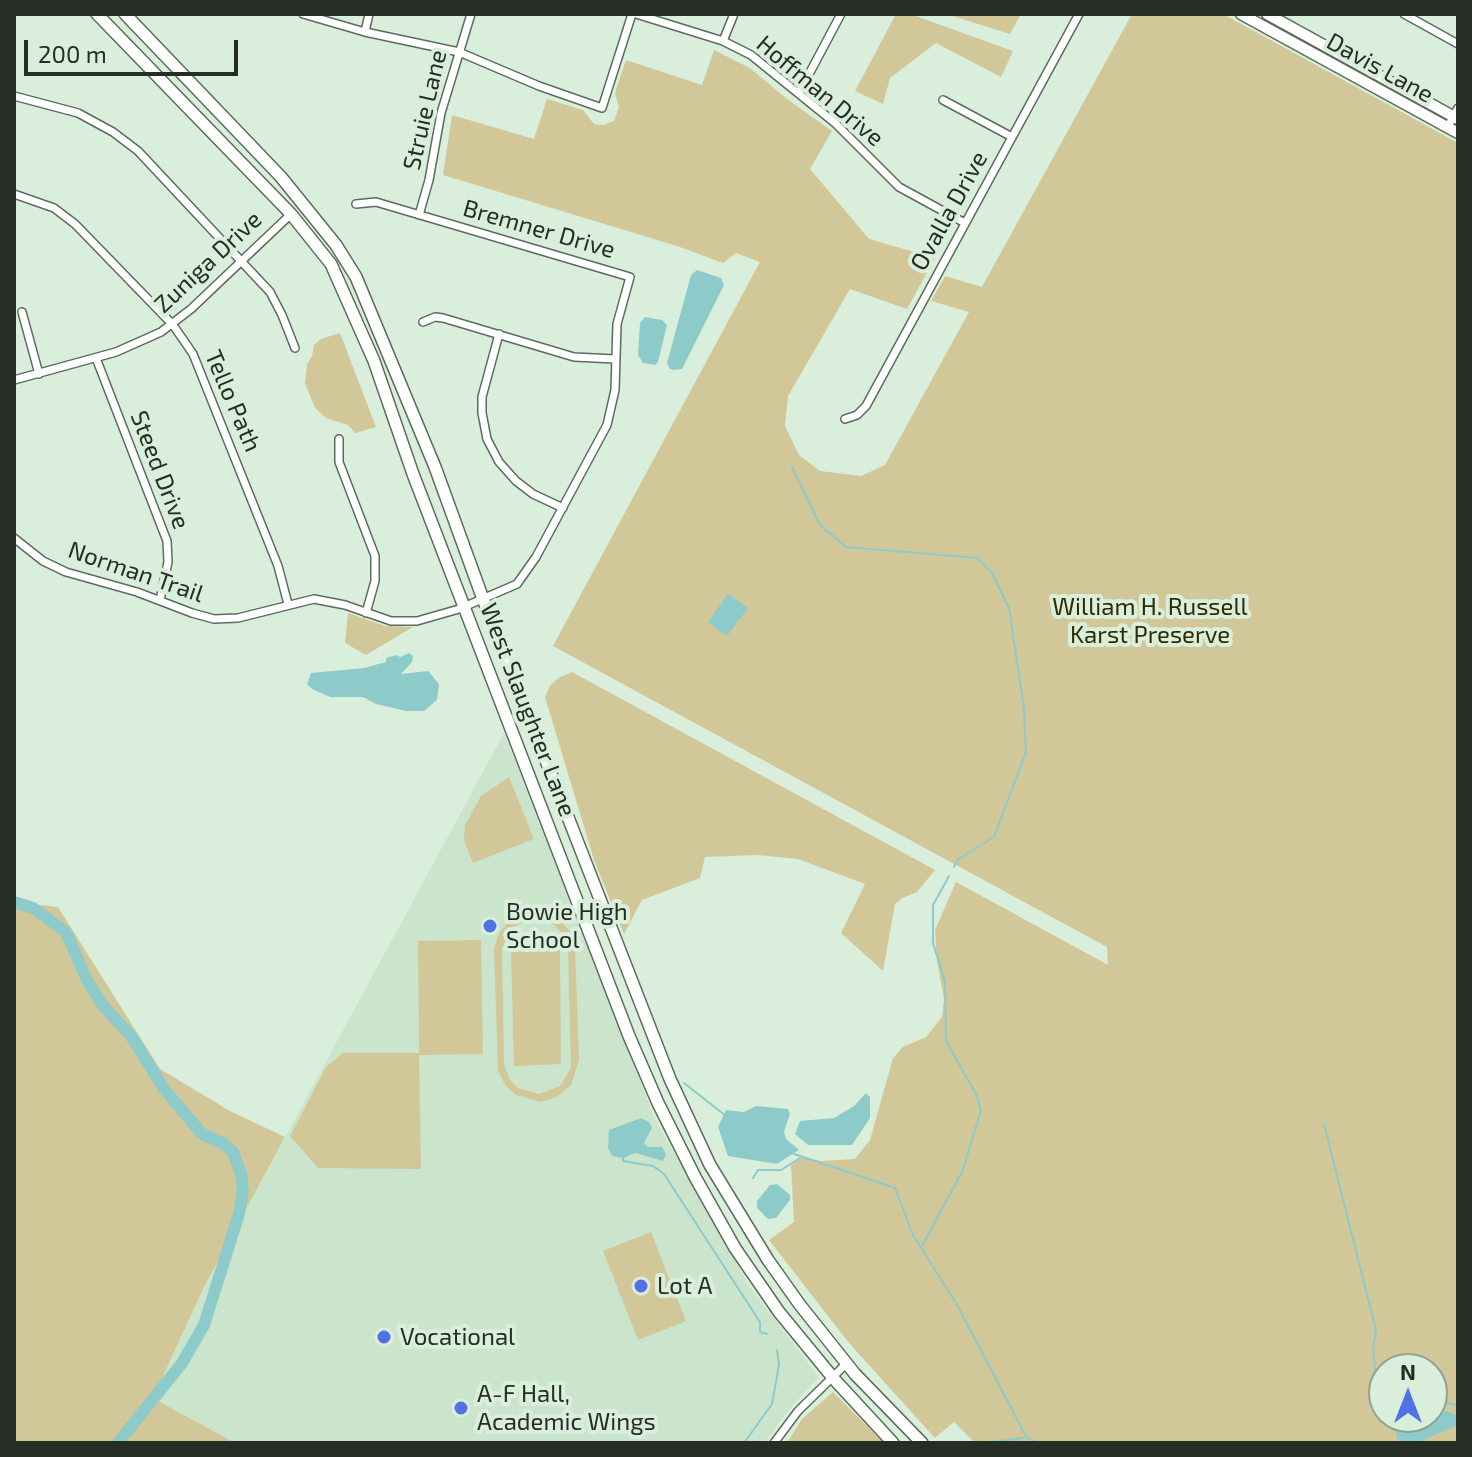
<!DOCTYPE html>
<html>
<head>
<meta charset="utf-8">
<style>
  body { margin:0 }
  #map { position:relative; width:1472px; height:1457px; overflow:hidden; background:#daefdb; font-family:"Exo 2",sans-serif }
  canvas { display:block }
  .frame { position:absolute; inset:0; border:16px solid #252d25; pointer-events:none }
  .north { position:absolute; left:1368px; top:1353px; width:80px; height:80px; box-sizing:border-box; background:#daefdb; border:2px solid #92a192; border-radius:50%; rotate:0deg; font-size:22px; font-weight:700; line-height:32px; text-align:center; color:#252d25 }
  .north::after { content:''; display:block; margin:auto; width:28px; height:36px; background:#5072e6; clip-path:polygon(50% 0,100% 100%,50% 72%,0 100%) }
  .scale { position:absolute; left:24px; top:40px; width:214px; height:36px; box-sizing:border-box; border:4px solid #252d25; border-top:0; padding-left:10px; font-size:24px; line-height:28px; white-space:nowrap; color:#252d25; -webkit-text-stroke:6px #daefdb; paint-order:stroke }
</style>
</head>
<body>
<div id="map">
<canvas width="1472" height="1457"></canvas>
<div class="frame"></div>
<div class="north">N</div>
<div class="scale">200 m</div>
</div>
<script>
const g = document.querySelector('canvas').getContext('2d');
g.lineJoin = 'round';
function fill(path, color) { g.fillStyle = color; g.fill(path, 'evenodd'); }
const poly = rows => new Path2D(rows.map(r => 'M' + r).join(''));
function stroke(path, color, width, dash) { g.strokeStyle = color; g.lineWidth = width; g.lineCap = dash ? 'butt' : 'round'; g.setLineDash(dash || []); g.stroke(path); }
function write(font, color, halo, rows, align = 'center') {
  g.font = font + ' "Exo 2",sans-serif'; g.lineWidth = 8; g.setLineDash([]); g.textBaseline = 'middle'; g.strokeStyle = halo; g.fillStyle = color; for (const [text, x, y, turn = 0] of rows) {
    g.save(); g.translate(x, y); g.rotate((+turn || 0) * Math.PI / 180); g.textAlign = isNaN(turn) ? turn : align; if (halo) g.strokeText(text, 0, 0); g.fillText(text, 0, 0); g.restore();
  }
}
fill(poly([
  [504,733,655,1119,750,1287,819,1377,786,1413,765,1443,235,1443,153,1398,204,1287]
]), '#cbe5cc');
fill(poly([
  [896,14,910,14,1013,51,1001,77,936,43,890,78,883,104,855,91],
  [946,14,1021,14,1010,34],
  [1132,14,1223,14,1458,143,1458,1443,975,1443,954,1422,935,1438,849,1343,769,1240,794,1222,791,1165,803,1157,821,1161,855,1159,870,1140,893,1058,903,1047,926,1037,942,1017,944,999,937,961,935,930,956,882,1108,965,1107,947,553,646,760,262,736,253,723,263,677,246,443,175,452,115,534,139,547,99,583,110,594,124,603,125,614,121,619,107,615,93,626,60,702,85,714,50,750,68,787,99,832,131,810,169,869,239,935,258,907,309,850,289,788,396,785,426,799,455,820,471,861,476,885,465,969,312,931,301,945,276,982,287],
  [1384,1369,1432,1369,1432,1417,1384,1417],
  [340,333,376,427,355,433,348,425,326,418,315,408,305,383,307,364,312,356,314,345,321,339],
  [348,613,385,626,413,627,366,655,345,643],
  [572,672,935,870,917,892,902,898,895,904,883,971,841,933,865,884,798,859,757,855,705,857,700,878,642,900,624,934,594,860,545,697,550,686,558,678],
  [509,777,534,839,473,863,464,840,465,825,481,796],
  [14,902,58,907,160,1069,230,1111,285,1137,204,1287,153,1398,235,1443,14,1443],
  [538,912,560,920,571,933,575,944,579,1060,571,1085,557,1097,541,1102,516,1095,505,1085,498,1071,494,949,499,933,511,919,527,912],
  [528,920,542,920,554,925,564,935,568,948,571,1068,560,1086,539,1094,518,1088,510,1080,504,1064,502,948,512,928],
  [481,940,483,1054,419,1055,421,1169,318,1168,290,1136,326,1067,343,1053,419,1053,418,941],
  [560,950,561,1064,514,1066,511,952],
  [651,1232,686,1321,638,1340,603,1251],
  [833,1392,884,1443,787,1443,802,1419]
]), '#d1c798');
fill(poly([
  [697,270,721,278,724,285,682,369,674,370,670,369,667,363,691,275],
  [645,317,662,320,667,325,658,362,655,365,643,363,638,355,640,323],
  [728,594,748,608,727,636,708,622],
  [409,653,413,656,412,662,401,674,428,671,439,684,437,700,424,711,406,711,376,704,363,697,330,697,312,689,307,684,311,673,364,668,386,662,386,658,396,655,400,657],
  [866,1093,870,1097,870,1118,852,1145,808,1145,795,1134,800,1121,834,1118,854,1106],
  [756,1106,788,1109,790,1114,784,1132,786,1139,799,1150,777,1164,728,1156,718,1127,726,1110,744,1112],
  [641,1118,649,1122,652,1128,644,1143,648,1147,662,1147,666,1154,663,1161,635,1153,624,1158,612,1156,608,1148,609,1130],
  [777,1184,790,1195,790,1200,776,1218,768,1219,757,1208,757,1201,770,1185],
  [1447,1411,1457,1415,1458,1422,1454,1427,1416,1443,1400,1442,1396,1436,1397,1427,1410,1418,1432,1417,1432,1413]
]), '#8dcbca');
stroke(poly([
  [792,467,820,525,846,547,977,558,992,573,1009,608,1024,709,1026,752,994,837,957,860,954,867],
  [684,1083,726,1116],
  [1324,1124,1376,1330,1373,1350,1375,1368,1384,1385],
  [794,1154,895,1188,913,1235,956,1303,1027,1438,1039,1443],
  [623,1158,623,1161,653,1166,664,1174,760,1322,760,1332,767,1334],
  [753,1178,758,1170,781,1170,800,1158],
  [922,1246,963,1170,981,1110,976,1094,946,1041,945,982,933,943,933,905,949,876],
  [1432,1400,1458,1405],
  [744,1443,772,1404,779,1365,777,1350],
  [982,1443,1024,1438]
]), '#8dcbca', 2);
stroke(poly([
  [14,902,33,908,66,932,87,980,104,1007,131,1036,165,1090,202,1134,224,1144,233,1152,241,1174,243,1192,239,1214,204,1325,182,1363,118,1443]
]), '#8dcbca', 12);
const street = poly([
  [303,14,365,32,459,52,539,86,602,108,632,14],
  [636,14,723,41,751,55,835,123,899,187,965,223],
  [1404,14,1458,44],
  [365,32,369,14],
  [723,41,734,14],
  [799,93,841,14],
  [14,96,78,113,113,132,138,151,270,292,282,315,295,348],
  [943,100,1012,137],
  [1447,128,1458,108],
  [14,194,54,208,75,224,173,325,193,354,278,566,288,604],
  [419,215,429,180,441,113,471,14],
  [22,312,39,374],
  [423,322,435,317,443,318,574,357,615,359],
  [499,334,482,397,482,413,487,439,499,462,516,481,533,494,563,508],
  [96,358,167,541,168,562,160,600],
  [14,380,116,352,161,332,191,309,291,214],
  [845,419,857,415,866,406,1079,14],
  [339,439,339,462,375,556,375,581,366,613],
  [14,538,43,561,66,572,137,592,192,613,214,619,238,618,314,599,345,605,391,621,417,621,459,609,517,584,536,557,607,425,615,390,617,324,630,277,376,202,356,204],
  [774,1443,798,1411,846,1364]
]);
const secondary = poly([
  [1241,14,1458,133],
  [1267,14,1458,119]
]);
const primary = poly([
  [97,14,291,214,331,264,374,361,413,474,629,1036,658,1103,695,1177,735,1248,779,1312,834,1379,893,1443],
  [125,14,281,177,336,245,356,277,435,467,483,599,670,1079,710,1165,768,1260,800,1305,855,1374,922,1443]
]);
stroke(street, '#5b6c5b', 10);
stroke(secondary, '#5b6c5b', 13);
stroke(primary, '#5b6c5b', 14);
stroke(street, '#fff', 7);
stroke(secondary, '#fff', 10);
stroke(primary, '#fff', 11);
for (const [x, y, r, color] of [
  [490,926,8,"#5072e6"],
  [641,1286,8,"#5072e6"],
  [384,1337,8,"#5072e6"],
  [461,1408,8,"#5072e6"]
]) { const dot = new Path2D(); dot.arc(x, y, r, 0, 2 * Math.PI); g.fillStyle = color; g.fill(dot); stroke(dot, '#daefdb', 3); }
write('24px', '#252d25', '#daefdb', [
  ["Davis Lane",1380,68,29],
  ["Hoffman Drive",820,91,40],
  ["Struie Lane",425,110,-77],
  ["Ovalla Drive",949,211,-61],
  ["Bremner Drive",539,229,16],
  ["Zuniga Drive",208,262,-43],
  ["Tello Path",233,401,67],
  ["Steed Drive",160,470,69],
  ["Norman Trail",136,572,19],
  ["West Slaughter Lane",528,710,69]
]);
write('24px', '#312902', '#daefdb', [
  ["William H. Russell",1150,607],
  ["Karst Preserve",1150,635]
]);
write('24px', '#252d25', '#daefdb', [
  ["Bowie High",506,912],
  ["School",506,940],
  ["Lot A",657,1286],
  ["Vocational",400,1337],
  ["A-F Hall,",477,1394],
  ["Academic Wings",477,1422]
], 'left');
</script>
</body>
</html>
